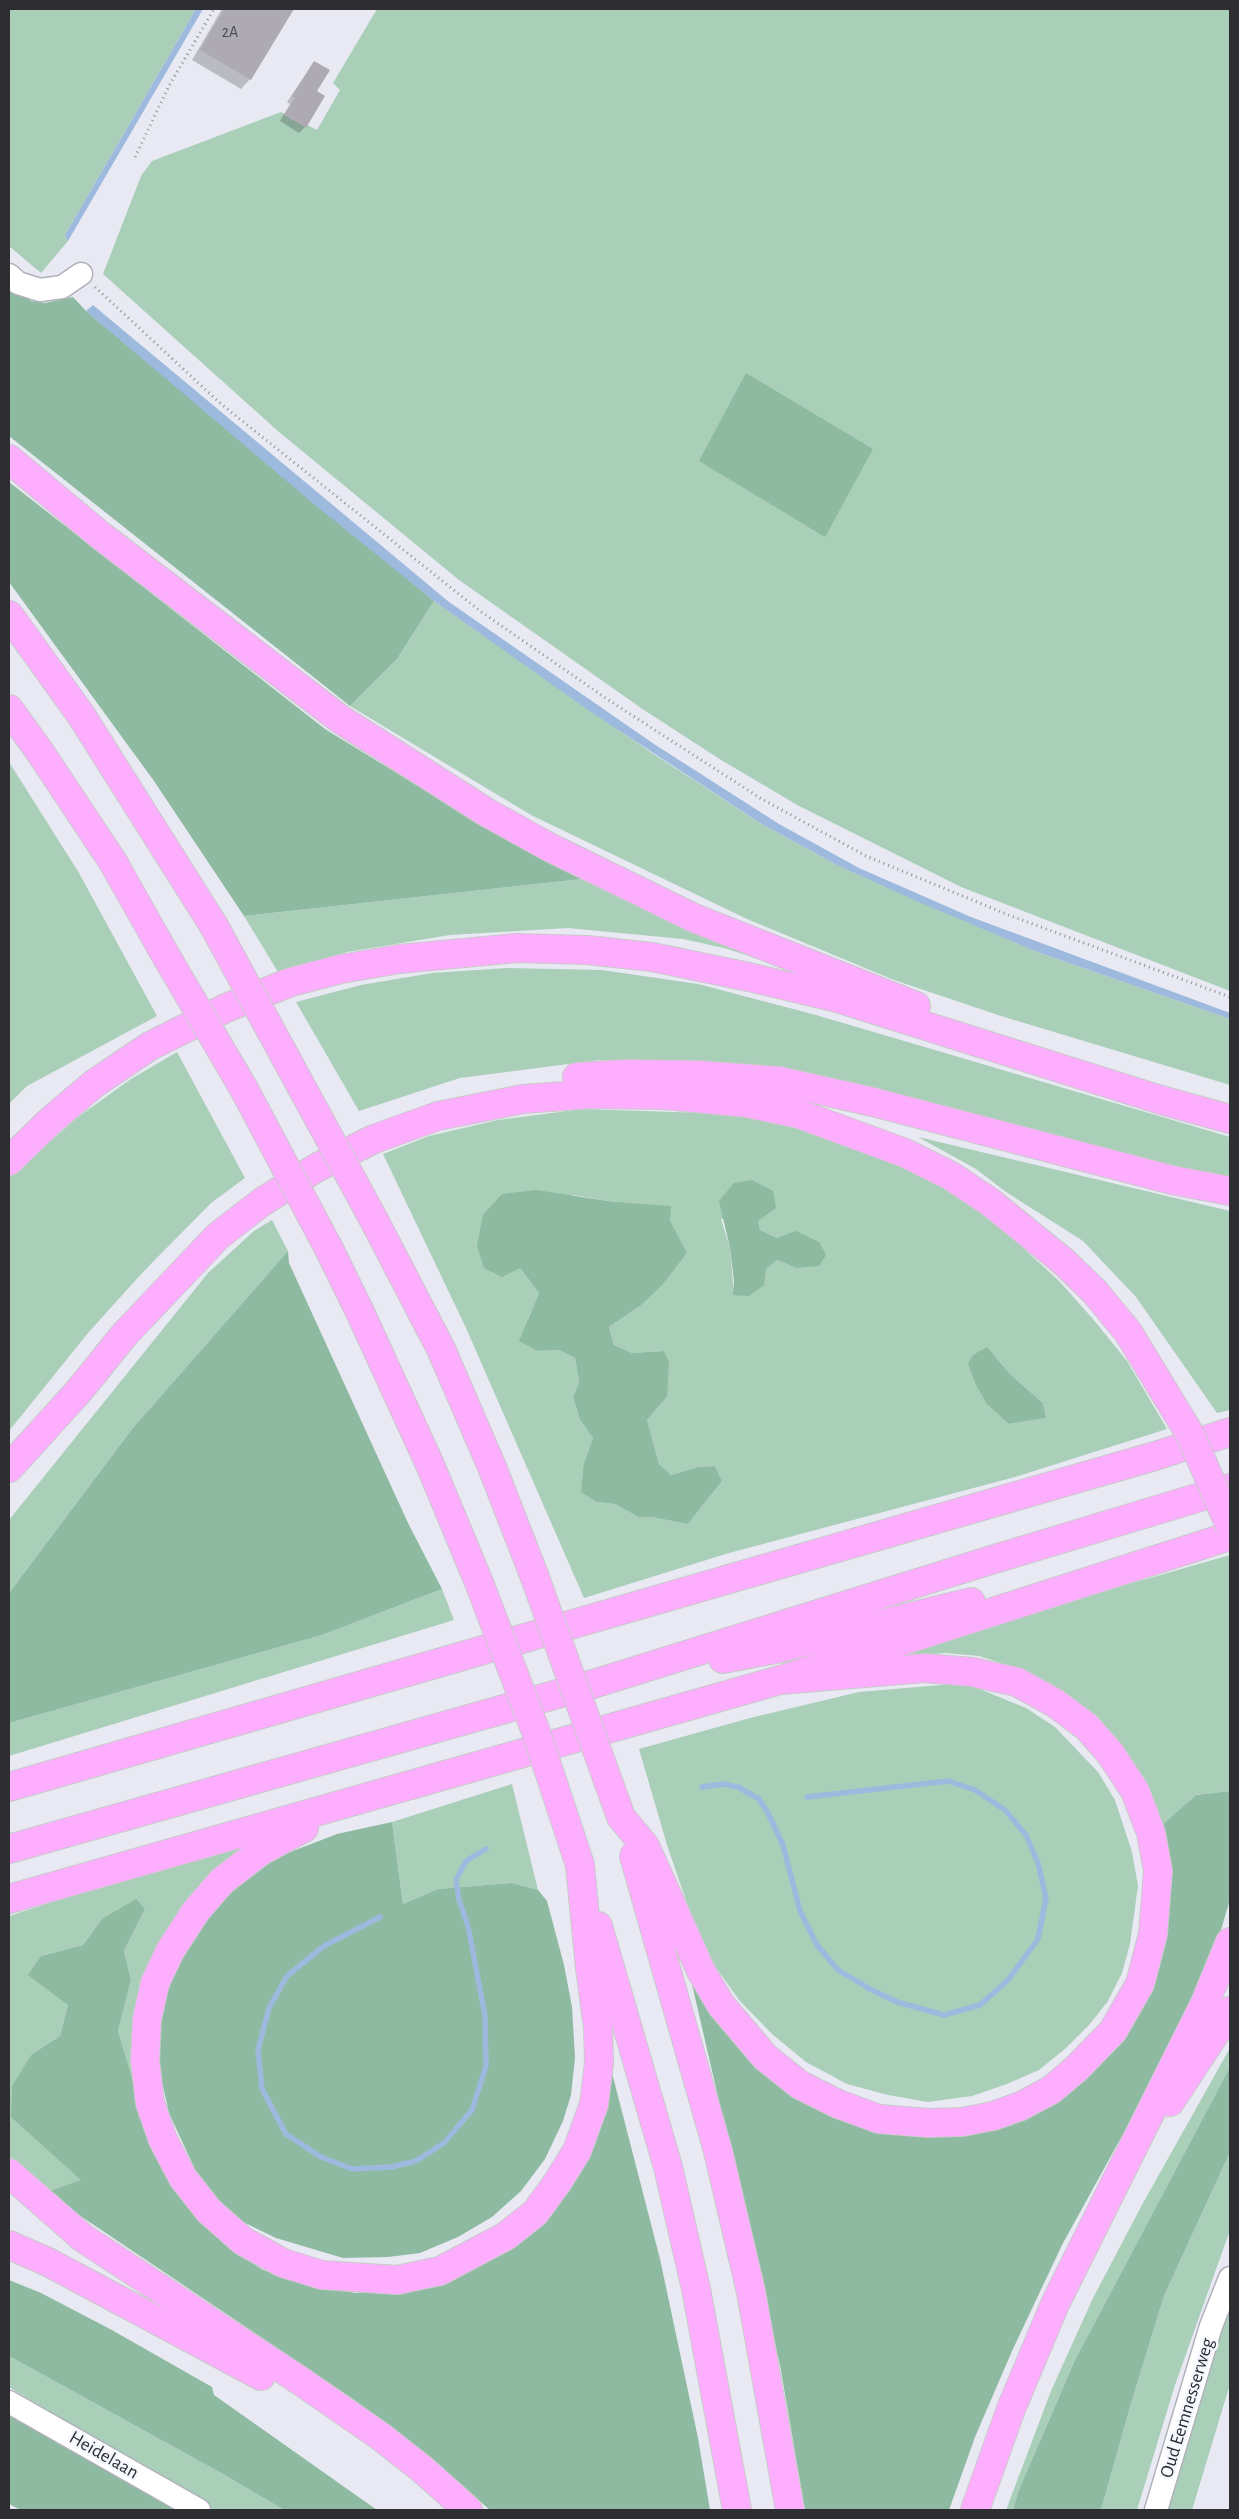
<!DOCTYPE html>
<html>
<head>
<meta charset="utf-8">
<style>
  body { margin:0 }
  #map { position:relative; width:1239px; height:2519px; overflow:hidden; background:#e8e9f3; font-family:"Alegreya Sans",sans-serif }
  canvas { display:block }
  .frame { position:absolute; inset:0; border:10px solid #2e2e32; pointer-events:none }
</style>
</head>
<body>
<div id="map">
<canvas width="1239" height="2519"></canvas>
<div class="frame"></div>
</div>
<script>
const g = document.querySelector('canvas').getContext('2d');
g.lineJoin = 'round';
function fill(path, color) { g.fillStyle = color; g.fill(path, 'evenodd'); }
const poly = rows => new Path2D(rows.map(r => 'M' + r).join(''));
function stroke(path, color, width, dash) { g.strokeStyle = color; g.lineWidth = width; g.lineCap = dash ? 'butt' : 'round'; g.setLineDash(dash || []); g.stroke(path); }
function write(font, color, halo, rows, align = 'center') {
  g.font = font + ' "Alegreya Sans",sans-serif'; g.lineWidth = 5; g.setLineDash([]); g.textBaseline = 'middle'; g.strokeStyle = halo; g.fillStyle = color; for (const [text, x, y, turn = 0] of rows) {
    g.save(); g.translate(x, y); g.rotate((+turn || 0) * Math.PI / 180); g.textAlign = isNaN(turn) ? turn : align; if (halo) g.strokeText(text, 0, 0); g.fillText(text, 0, 0); g.restore();
  }
}
fill(poly([
  [9,9,196,9,65,235,68,241,41,273,9,246],
  [377,9,1230,9,1230,991,961,887,799,806,721,760,641,708,459,580,279,432,103,274,141,176,152,161,281,112,317,130,340,90,333,83],
  [434,601,649,751,760,823,839,866,1040,953,1230,1019,1230,1085,1001,1016,894,980,747,919,531,815,350,706,397,659],
  [9,762,79,873,157,1016,27,1086,9,1104],
  [591,878,777,965,724,948,683,939,568,928,450,935,347,952,278,972,244,916],
  [507,968,602,970,698,984,816,1015,1230,1137,1230,1180,773,1070,661,1060,599,1060,460,1078,359,1111,296,1002,361,985,432,973],
  [177,1052,245,1178,211,1203,143,1272,88,1333,9,1431,9,1178,78,1117,131,1079],
  [582,1109,704,1113,711,1109,741,1111,867,1145,974,1203,1059,1281,1093,1319,1127,1361,1167,1429,1015,1477,729,1553,584,1598,466,1328,383,1154,429,1136,498,1120],
  [573,1195,615,1202,687,1253,640,1306,609,1327,614,1345,632,1353,664,1351,667,1397,647,1420,659,1464,671,1475,698,1467,715,1466,722,1481,688,1524,651,1517,638,1517,615,1504,597,1502,584,1463,593,1438,580,1420,573,1397,579,1382,575,1358,559,1350,538,1351,528,1319,539,1293,520,1268],
  [721,1219,758,1221,760,1230,777,1238,796,1268,777,1260,734,1295,730,1248],
  [995,1356,1011,1375,1043,1403,1046,1418,1009,1424],
  [918,1137,1230,1211,1230,1410,1217,1413,1136,1297,1083,1241,1006,1192,976,1169],
  [272,1220,288,1251,132,1429,9,1593,9,1520,208,1273,254,1231],
  [1230,1555,1230,1791,1196,1795,1162,1825,1013,1667,979,1656,946,1653,892,1657,965,1631],
  [442,1589,454,1620,9,1756,9,1723,322,1635],
  [965,1683,1026,1708,1055,1727,1098,1772,1115,1800,1132,1852,1138,1886,1130,1944,1122,1973,1108,2001,1089,2025,1066,2048,1039,2070,1007,2084,972,2096,928,2102,888,2095,847,2084,806,2062,772,2034,739,2000,715,1966,691,1915,667,1845,639,1749,750,1718,859,1692],
  [512,1784,538,1890,512,1883,438,1889,403,1904,392,1822],
  [254,1844,157,1951,149,2140,118,2031,131,1980,124,1951,145,1909,102,1919,83,1945,41,1956,68,2005,60,2036,32,2054,82,2181,50,2191,9,2156,9,1916,92,1889],
  [1230,2048,1230,2067,1075,2360,1018,2492,1013,2510,1006,2510,1051,2391,1093,2298,1143,2203],
  [1230,2152,1230,2230,1175,2385,1137,2510,1101,2510,1130,2407,1164,2296],
  [1230,2294,1230,2384,1192,2510,1164,2510],
  [9,2356,223,2474,284,2510,214,2510,9,2387]
]), '#a9cfb9');
fill(poly([
  [9,283,31,301,45,303,73,297,86,311,434,601,397,659,350,706,9,436],
  [746,373,873,449,825,537,699,461],
  [9,482,325,729,413,783,541,854,591,878,244,916,154,781,9,582],
  [752,1180,773,1191,776,1208,758,1221,760,1230,777,1238,796,1231,819,1242,826,1255,819,1266,796,1268,777,1260,766,1269,764,1285,749,1296,733,1295,734,1281,730,1248,719,1201,734,1183],
  [536,1190,615,1202,671,1206,670,1221,687,1253,662,1285,640,1306,609,1327,614,1345,632,1353,664,1351,669,1362,667,1397,647,1420,659,1464,671,1475,698,1467,715,1466,722,1481,688,1524,651,1517,638,1517,615,1504,597,1502,581,1492,584,1463,593,1438,580,1420,573,1397,579,1382,575,1358,559,1350,538,1351,519,1341,539,1293,520,1268,502,1277,484,1268,477,1246,483,1215,502,1194],
  [288,1251,289,1263,408,1523,442,1589,322,1635,9,1723,9,1593,132,1429],
  [987,1347,1011,1375,1043,1403,1046,1418,1009,1424,987,1404,976,1385,968,1364,973,1355],
  [1230,1791,1230,1899,1217,1944,1185,2015,1145,2094,1062,2245,1012,2351,975,2437,949,2510,805,2510,780,2365,688,1967,720,2016,885,2129,1060,2095,1163,1942,1172,1866,1162,1825,1196,1795],
  [392,1822,403,1904,438,1889,512,1883,538,1890,547,1901,564,1965,572,2007,575,2058,571,2095,563,2121,545,2159,521,2191,492,2217,458,2237,420,2253,388,2257,343,2258,276,2238,243,2222,220,2204,199,2178,169,2113,160,2073,158,2045,160,2017,167,1991,192,1940,217,1906,246,1879,275,1858,337,1834],
  [136,1899,145,1909,124,1951,131,1980,118,2031,155,2156,174,2188,196,2217,224,2244,263,2270,306,2284,356,2293,402,2289,448,2279,495,2258,522,2238,547,2214,603,2038,660,2259,698,2438,710,2510,490,2510,420,2449,353,2399,82,2217,50,2191,81,2180,11,2117,12,2086,32,2054,60,2036,68,2005,28,1975,41,1956,83,1945,102,1919],
  [1230,2067,1230,2152,1164,2296,1130,2407,1101,2510,1013,2510,1018,2492,1075,2360],
  [9,2280,41,2293,110,2329,212,2387,214,2395,377,2510,284,2510,223,2474,9,2356],
  [9,2413,179,2510,21,2510,9,2504]
]), '#8dbaa0');
fill(poly([
  [196,9,203,9,68,241,65,235],
  [93,305,449,602,654,744,779,824,859,868,971,917,1230,1013,1230,1019,1040,953,921,903,839,866,760,823,591,712,434,601,315,505,86,311]
]), '#9dbade');
fill(poly([
  [222,9,292,9,250,79,241,89,192,60],
  [314,62,316,91,305,127,299,133,280,121,290,104,287,102]
]), '#0003');
stroke(poly([
  [702,1787,723,1784,738,1787,759,1799,768,1813,783,1845,800,1911,817,1945,838,1970,870,1989,897,2002,944,2015,980,2005,1008,1980,1038,1939,1046,1898,1038,1863,1026,1835,1005,1810,975,1790,948,1781,807,1797],
  [380,1917,324,1946,287,1976,269,2008,258,2050,262,2089,286,2134,321,2157,352,2169,391,2167,416,2161,444,2143,472,2110,486,2066,485,2016,468,1926,459,1900,456,1880,466,1861,486,1849]
]), '#9dbade', 5.5);
fill(poly([
  [224,9,294,9,251,80,200,50],
  [314,61,330,70,317,91,325,96,306,128,284,115,295,98,292,96]
]), '#aeaab3');
const street = poly([
  [9,275,18,283,40,290,62,287,81,274],
  [9,2402,199,2510],
  [1156,2510,1211,2326,1230,2278]
]);
const highway = poly([
  [9,459,100,535,340,719,486,812,549,847,694,918,916,1006],
  [9,615,81,715,214,926],
  [9,709,40,752,113,862,166,956],
  [577,1077,626,1074,699,1075,779,1081,873,1102,1172,1180,1230,1191],
  [9,1161,49,1122,95,1083,150,1046,226,1008,291,982,341,969,399,959,517,948,587,950,652,957,749,977,837,998,1161,1100,1230,1119],
  [375,1222,441,1349,492,1467,534,1575],
  [328,1247,360,1312,431,1467,480,1585],
  [9,1468,78,1392,125,1334,218,1236,262,1202,316,1168,374,1139,438,1116,523,1099,592,1094,664,1095,747,1103,799,1114,905,1153,951,1176,990,1202,1064,1262,1095,1292,1128,1332,1165,1393],
  [723,1659,781,1648,971,1602],
  [9,1787,1155,1456,1230,1432],
  [621,1817,645,1846,701,1971,721,2005,765,2057,800,2085,838,2104,879,2119,928,2123,962,2122,993,2116,1021,2106,1051,2090,1076,2069,1113,2031,1140,1984,1153,1934,1158,1871,1151,1833,1135,1791,1110,1753,1087,1727,1055,1703,1017,1682,972,1672,924,1668,780,1680],
  [304,1828,261,1851,222,1881,196,1911,170,1951,155,1983,147,2019,145,2060,150,2103,163,2140,183,2178,209,2211,243,2241,283,2263,322,2275,397,2280,440,2271,506,2236,535,2213,557,2183,577,2151,594,2104,599,2063,598,2027,590,1968,580,1865],
  [9,1849,593,1684,988,1561,1230,1488],
  [634,1856,718,2151,751,2292,790,2510],
  [9,1899,780,1680,1230,1536],
  [598,1926,668,2167,696,2289,737,2510],
  [1170,2102,1230,2011],
  [9,2173,83,2238,299,2380,380,2436,422,2469,468,2510],
  [9,2245,48,2262,261,2376],
  [975,2510,1011,2409,1055,2304,1205,2003,1230,1942]
]);
stroke(street, '#afb1ba', 25);
stroke(highway, '#c9c9ca', 30);
stroke(poly([
  [135,157,170,84,214,9],
  [95,287,221,404,480,611,607,699,760,798,866,856,1011,916,1230,997]
]), '#909198', 3, [1, 4]);
stroke(street, '#fff', 22);
stroke(highway, '#fdaeff', 28);
const highwayBridge = poly([
  [214,926,375,1222],
  [166,956,244,1089,328,1247],
  [1165,1393,1190,1434,1230,1526],
  [534,1575,621,1817],
  [480,1585,536,1732,580,1865]
]);
stroke(highwayBridge, '#c9c9ca', 30, []);
stroke(highwayBridge, '#fdaeff', 28);
write('16px', '#4e4d52', null, [
  ["2A",230,32]
]);
write('19px', '#2e2e32', '#f5f7fe', [
  ["Oud Eemnesserweg",1187,2408,-73],
  ["Heidelaan",104,2455,30]
]);
</script>
</body>
</html>
